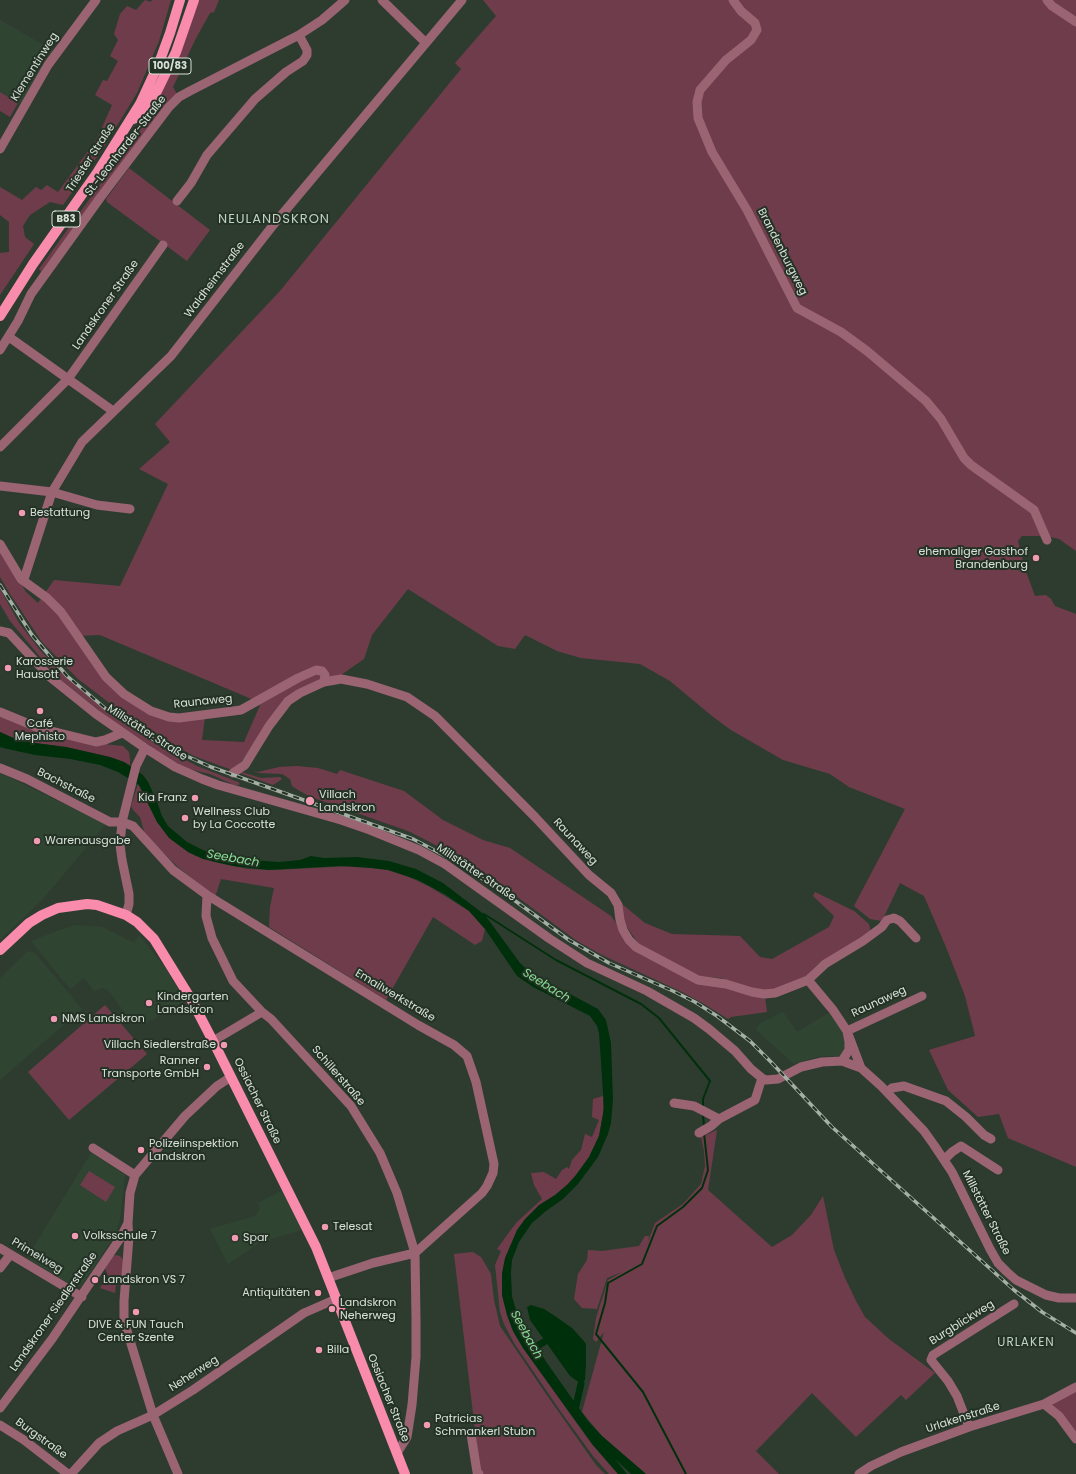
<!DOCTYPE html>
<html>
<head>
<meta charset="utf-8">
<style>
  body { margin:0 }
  canvas { display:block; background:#2e3c2f }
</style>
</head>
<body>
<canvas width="1076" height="1474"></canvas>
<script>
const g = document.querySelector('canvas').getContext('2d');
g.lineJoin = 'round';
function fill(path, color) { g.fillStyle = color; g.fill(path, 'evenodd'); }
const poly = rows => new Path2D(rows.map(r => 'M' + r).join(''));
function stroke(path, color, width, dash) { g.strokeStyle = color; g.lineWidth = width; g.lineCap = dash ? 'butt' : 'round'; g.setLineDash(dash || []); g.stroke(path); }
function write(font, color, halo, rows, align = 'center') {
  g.font = font + ' Poppins,sans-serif'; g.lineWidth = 4; g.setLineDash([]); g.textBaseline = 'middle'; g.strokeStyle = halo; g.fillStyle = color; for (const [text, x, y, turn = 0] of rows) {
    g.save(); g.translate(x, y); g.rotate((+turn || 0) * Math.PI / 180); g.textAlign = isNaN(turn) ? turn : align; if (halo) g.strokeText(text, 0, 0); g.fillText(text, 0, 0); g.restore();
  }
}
fill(poly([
  [0,20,54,51,20,104,0,92],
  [0,773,102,822,105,825,42,900,0,940],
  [76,925,102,927,134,943,139,935,164,966,186,1002,144,1024,130,1020,109,991,102,988,94,991,84,978,70,989,31,941,54,932],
  [28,951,35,953,82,1009,0,1080,0,978],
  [832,1011,843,1030,846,1044,844,1052,839,1056,820,1056,794,1064,756,1030,759,1024,783,1012,797,1032],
  [91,1153,125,1175,120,1219,115,1235,82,1285,75,1287,27,1258],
  [283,1190,302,1230,260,1242,228,1264,210,1229,255,1216,260,1209,258,1203]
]), '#304432');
fill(poly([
  [145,0,151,2,152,0,171,0,159,41,137,93,104,147,63,205,50,202,30,215,23,226,25,237,34,244,0,295,0,253,9,252,9,222,0,215,0,187,22,200,36,187,41,190,47,185,58,192,97,139,112,105,95,95,103,80,107,81,118,61,110,56,118,40,114,34,120,14,127,6,136,10],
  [197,0,219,0,214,12,210,13,195,40,173,87,177,94,38,279,41,271,39,269,120,157,149,113],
  [483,0,1076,0,1076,551,1059,539,1047,536,1022,536,1018,541,1025,569,1035,596,1046,595,1051,599,1055,606,1076,614,1076,1167,1008,1138,999,1114,978,1117,948,1090,929,1050,975,1036,965,996,946,947,924,896,900,883,882,921,870,919,854,906,905,809,849,787,830,774,783,760,731,730,712,716,670,681,640,664,581,658,557,651,525,635,515,649,498,646,408,589,372,635,364,659,338,677,310,684,264,729,239,765,232,770,194,756,161,739,124,714,78,679,42,642,10,594,0,577,0,548,26,592,38,603,54,580,120,586,168,484,139,469,170,442,155,424,280,291,461,69,455,63,496,16],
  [100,635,261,703,244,742,202,740,205,717,161,719,103,677,75,636],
  [0,92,18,103,10,117,0,111],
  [129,168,210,230,187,261,107,202,106,199],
  [0,589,19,623,40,650,64,675,95,702,120,721,164,749,197,766,238,782,240,784,238,785,234,785,210,774,188,769,163,755,106,716,56,676,10,621,0,604],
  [0,716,93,743,123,746,129,752,130,760,130,765,124,762,110,757,66,747,20,741,0,732],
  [297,766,318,768,337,774,340,770,404,791,443,820,483,840,510,848,611,916,622,932,682,974,765,996,767,1012,731,1017,728,1019,704,1004,682,992,602,955,577,941,493,879,461,859,426,840,408,831,311,797,298,790,292,786,290,779,282,774,259,773,253,771,258,772,279,767],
  [238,771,261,778,280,777,282,779,273,785,237,772],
  [138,784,157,822,188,852,196,856,214,862,248,869,276,870,352,866,388,870,405,875,430,887,469,911,485,929,482,941,475,945,433,917,386,1000,269,927,270,907,274,888,221,879,215,897,178,867,150,840,144,831,140,817,133,810,131,806],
  [815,892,854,911,869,924,871,933,817,965,806,976,774,990,764,991,746,987,721,978,697,976,638,943,624,923,622,904,645,923,672,934,740,936,760,957,772,959,829,927,834,916,813,896],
  [105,1005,147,1054,69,1120,28,1072],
  [603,1096,603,1115,599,1136,589,1157,576,1175,568,1184,517,1230,502,1295,507,1315,513,1331,523,1348,592,1444,618,1474,609,1474,593,1456,561,1412,514,1343,504,1324,500,1312,495,1265,501,1251,497,1249,510,1231,517,1222,542,1199,534,1185,531,1173,544,1172,556,1179,562,1170,567,1167,569,1169,572,1160,581,1150,585,1134,592,1137,599,1120,592,1117,593,1099],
  [717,1130,708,1190,772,1247,792,1235,811,1215,823,1196,834,1250,845,1278,856,1301,865,1317,889,1339,935,1373,906,1400,901,1395,856,1437,812,1393,756,1451,779,1474,646,1474,602,1436,582,1412,604,1332,596,1342,593,1339,596,1318,608,1280,622,1272,607,1278,597,1309,582,1308,574,1299,578,1274,587,1260,588,1250,602,1251,639,1246,645,1236,649,1236,648,1242,655,1223,683,1204,701,1184,705,1166,704,1151,701,1137],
  [89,1171,115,1187,106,1202,80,1185],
  [473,1252,481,1257,491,1274,494,1300,500,1326,546,1394,596,1465,605,1474,484,1474,480,1472,454,1254],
  [116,1255,120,1256,124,1261,123,1275,117,1275,115,1293,100,1288,108,1276,105,1268,113,1256],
  [1076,1391,1076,1437,1046,1403]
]), '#6f3c4b');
fill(poly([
  [0,732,20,741,66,747,110,757,124,762,143,775,148,782,156,799,162,816,168,826,187,842,205,851,249,860,279,862,300,860,311,856,324,858,357,857,389,861,416,869,443,883,485,915,520,963,531,973,598,1009,606,1020,611,1043,613,1099,611,1123,608,1134,598,1157,578,1184,563,1199,546,1211,532,1223,519,1242,512,1260,511,1273,512,1296,518,1317,547,1363,588,1421,602,1436,646,1474,631,1474,615,1459,627,1474,618,1474,592,1444,523,1348,513,1331,507,1315,502,1295,502,1273,505,1258,517,1230,525,1219,539,1205,555,1195,568,1184,576,1175,589,1157,599,1136,604,1108,599,1033,597,1026,590,1016,533,987,517,976,485,929,469,911,446,895,418,880,388,870,372,868,340,866,268,870,233,866,203,859,188,852,169,838,157,822,139,785,118,772,100,765,70,759,35,755,3,748,0,747],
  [531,1305,544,1309,555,1316,572,1328,583,1340,586,1344,586,1364,585,1380,581,1384,570,1376,530,1320,527,1307]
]), '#002f0b');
stroke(poly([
  [484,914,556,960,641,1004,659,1018,710,1081,703,1099,703,1108],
  [703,1115,704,1126],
  [686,1474,643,1392,596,1334,605,1303,608,1283,642,1264,657,1226,683,1207,702,1188,708,1170,704,1133]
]), '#002f0b', 2);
stroke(poly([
  [532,1349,544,1342],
  [575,1410,581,1384]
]), '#002f0b', 7);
stroke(poly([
  [382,0,426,43],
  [733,0,741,11,755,23,757,30,751,40,726,60,700,90,697,102,698,118,712,152,747,210,797,308,841,332,867,351,926,401,941,419,964,458,971,465,1034,510,1047,540],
  [1047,0,1052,6,1076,22],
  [0,149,48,65,96,0],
  [177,201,191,183,207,155,255,99,286,72,303,61,307,55,307,50,299,35],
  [9,337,113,411],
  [0,350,18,321,31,294,100,198,169,107,179,97,190,91,299,35,322,20,345,0],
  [0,447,68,379,163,245],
  [0,486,52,492,97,505,130,509],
  [0,544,21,579,47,598,61,612,106,677,124,694,151,711,169,717,179,718,241,710,298,678,316,670,322,671,325,675,324,682],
  [21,579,25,576,52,492,82,442,171,356,274,224,462,0],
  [0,631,9,633,50,677,96,714,145,748,175,767,202,779,218,785,341,820,370,830,419,850,445,864,550,939,587,963,647,991,694,1018,709,1029,735,1051,751,1069,762,1078,766,1080,778,1079,801,1067,822,1062,842,1061,861,1068,881,1086,924,1131,934,1145,952,1172,990,1249,998,1263,1007,1272,1016,1280,1046,1295,1059,1298,1076,1298],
  [0,712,39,728,96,742,105,740,122,733],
  [0,768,27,779,110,822,122,822,133,826,173,870,207,895,418,1025,454,1045,467,1056,476,1082,494,1164,493,1173,487,1186,482,1193,415,1253,373,1263,328,1278],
  [233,773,245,765,269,726,288,701,300,693,324,682,341,679,367,684,407,697,435,716,535,817,589,875,611,893,618,905,620,920,623,930,629,940,636,947,698,980,726,984,752,992,764,994,775,993,808,980,833,1010,847,1031,861,1068],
  [207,895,206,916,212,938,233,981,262,1012,271,1019,351,1106,380,1153,397,1193,415,1253,416,1320,416,1357,412,1405,407,1437,397,1453],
  [126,915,129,904,129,894,122,860,120,845,122,822,136,766,145,748],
  [808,980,825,964,863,941,882,927,887,920,894,918,900,921,916,938],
  [213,1041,262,1012],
  [842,1061,849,1050,849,1042,847,1031,922,996],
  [887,1092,892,1088,904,1086,946,1101,966,1117,984,1135,991,1139],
  [674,1103,694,1106,719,1119],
  [699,1133,711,1126,719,1119,755,1100,762,1078],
  [93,1148,135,1175],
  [944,1160,952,1152,961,1146,998,1170],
  [128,1224,129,1237,124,1301,124,1321,153,1415,178,1474],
  [0,1248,82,1297],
  [0,1268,10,1255],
  [1044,1404,1059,1416,1076,1439],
  [0,1408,52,1339,121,1237,128,1223,130,1193,135,1175,185,1116,217,1086,231,1077],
  [0,1425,24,1440,68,1474],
  [969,1427,957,1396,948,1381,931,1360,933,1355,1014,1304],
  [471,1434,477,1472,479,1474],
  [71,1474,99,1443,117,1431,153,1415,193,1390,304,1313,336,1299],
  [859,1474,871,1466,901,1452,969,1427,1044,1404,1076,1387]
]), '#9a6473', 9);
stroke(poly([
  [130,120,142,116,156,93,176,52,194,0],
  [0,316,33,264,97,173,140,104,159,63,170,33,180,0],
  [0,950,29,923,42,915,58,908,87,904,97,905,126,915,137,922,154,939,191,999,217,1049,316,1247,405,1474]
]), '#f98bac', 10);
const rail = poly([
  [0,585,32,635,67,676,106,709,162,745,211,767,413,839,455,861,503,892,569,940,609,963,673,991,695,1002,717,1016,750,1041,771,1062,832,1127,1014,1290,1042,1312,1076,1333]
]);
stroke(rail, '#a4afa5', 3.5);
stroke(rail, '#243225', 2, [6]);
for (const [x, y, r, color] of [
  [22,513,4,"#f19ab3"],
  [1036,558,4,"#f19ab3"],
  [8,668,4,"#f19ab3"],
  [40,711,4,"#f19ab3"],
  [195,798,4,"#f19ab3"],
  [310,801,5,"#f19ab3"],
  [185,818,4,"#f19ab3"],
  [37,841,4,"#f19ab3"],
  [149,1003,4,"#f19ab3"],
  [54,1019,4,"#f19ab3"],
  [224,1045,4,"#f19ab3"],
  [207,1067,4,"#f19ab3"],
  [141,1150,4,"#f19ab3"],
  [325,1227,4,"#f19ab3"],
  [75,1236,4,"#f19ab3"],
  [235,1238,4,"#f19ab3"],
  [95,1280,4,"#f19ab3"],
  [318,1293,4,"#f19ab3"],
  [332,1309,4,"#f19ab3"],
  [136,1312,4,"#f19ab3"],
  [319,1350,4,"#f19ab3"],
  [427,1425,4,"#f19ab3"]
]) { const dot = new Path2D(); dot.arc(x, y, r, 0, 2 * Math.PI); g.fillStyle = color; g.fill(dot); stroke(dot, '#243225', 1.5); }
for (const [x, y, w] of [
  [170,66,42],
  [66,219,28]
]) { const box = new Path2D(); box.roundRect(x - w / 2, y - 8, w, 16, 3); g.fillStyle = '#243225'; g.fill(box); stroke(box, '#d8e1d9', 1); }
write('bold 10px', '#d8e1d9', null, [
  ["100/83",170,66],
  ["B83",66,219]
]);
write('11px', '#d8e1d9', '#243225', [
  ["Klementinweg",35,67,-58],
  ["St.-Leonharder-Straße",126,146,-52],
  ["Triester Straße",91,158,-57],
  ["Brandenburgweg",782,252,63],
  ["Waldheimstraße",215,280,-53],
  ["Landskroner Straße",106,305,-55],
  ["Raunaweg",203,702,-6],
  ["Millstätter Straße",147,733,33],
  ["Bachstraße",66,786,27],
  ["Raunaweg",575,842,47],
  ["Millstätter Straße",476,873,34],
  ["Emailwerkstraße",395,996,31],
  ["Raunaweg",879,1002,-25],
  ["Schillerstraße",338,1076,49],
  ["Ossiacher Straße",257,1101,64],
  ["Millstätter Straße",986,1213,63],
  ["Primelweg",37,1256,31],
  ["Landskroner Siedlerstraße",54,1312,-55],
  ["Burgblickweg",962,1323,-32],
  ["Neherweg",194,1374,-33],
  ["Ossiacher Straße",388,1398,68],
  ["Urlakenstraße",963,1418,-18],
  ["Burgstraße",41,1439,36]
]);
write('11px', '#d8e1d9', '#243225', [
  ["Bestattung",30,513],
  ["ehemaliger Gasthof",1028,552,"right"],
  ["Brandenburg",1028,565,"right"],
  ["Karosserie",16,662],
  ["Hausott",16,675],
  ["Café",40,724,"center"],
  ["Mephisto",40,737,"center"],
  ["Villach",319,795],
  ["Landskron",319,808],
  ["Kia Franz",187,798,"right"],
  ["Wellness Club",193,812],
  ["by La Coccotte",193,825],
  ["Warenausgabe",45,841],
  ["Kindergarten",157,997],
  ["Landskron",157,1010],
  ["NMS Landskron",62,1019],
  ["Villach Siedlerstraße",216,1045,"right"],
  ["Ranner",199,1061,"right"],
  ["Transporte GmbH",199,1074,"right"],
  ["Polizeiinspektion",149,1144],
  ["Landskron",149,1157],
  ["Telesat",333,1227],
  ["Volksschule 7",83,1236],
  ["Spar",243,1238],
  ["Landskron VS 7",103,1280],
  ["Antiquitäten",310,1293,"right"],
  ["Landskron",340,1303],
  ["Neherweg",340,1316],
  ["DIVE & FUN Tauch",136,1325,"center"],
  ["Center Szente",136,1338,"center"],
  ["Billa",327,1350],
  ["Patricias",435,1419],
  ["Schmankerl Stubn",435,1432]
], 'left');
write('italic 12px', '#89dd95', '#243225', [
  ["Seebach",233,859,10],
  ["Seebach",546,986,32],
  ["Seebach",526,1335,61]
]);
g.letterSpacing = '1px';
write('12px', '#c0d2c2', '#243225', [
  ["URLAKEN",1026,1343]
]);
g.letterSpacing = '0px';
g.letterSpacing = '1px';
write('13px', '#c0d2c2', '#243225', [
  ["NEULANDSKRON",274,220]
]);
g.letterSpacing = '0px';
</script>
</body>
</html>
